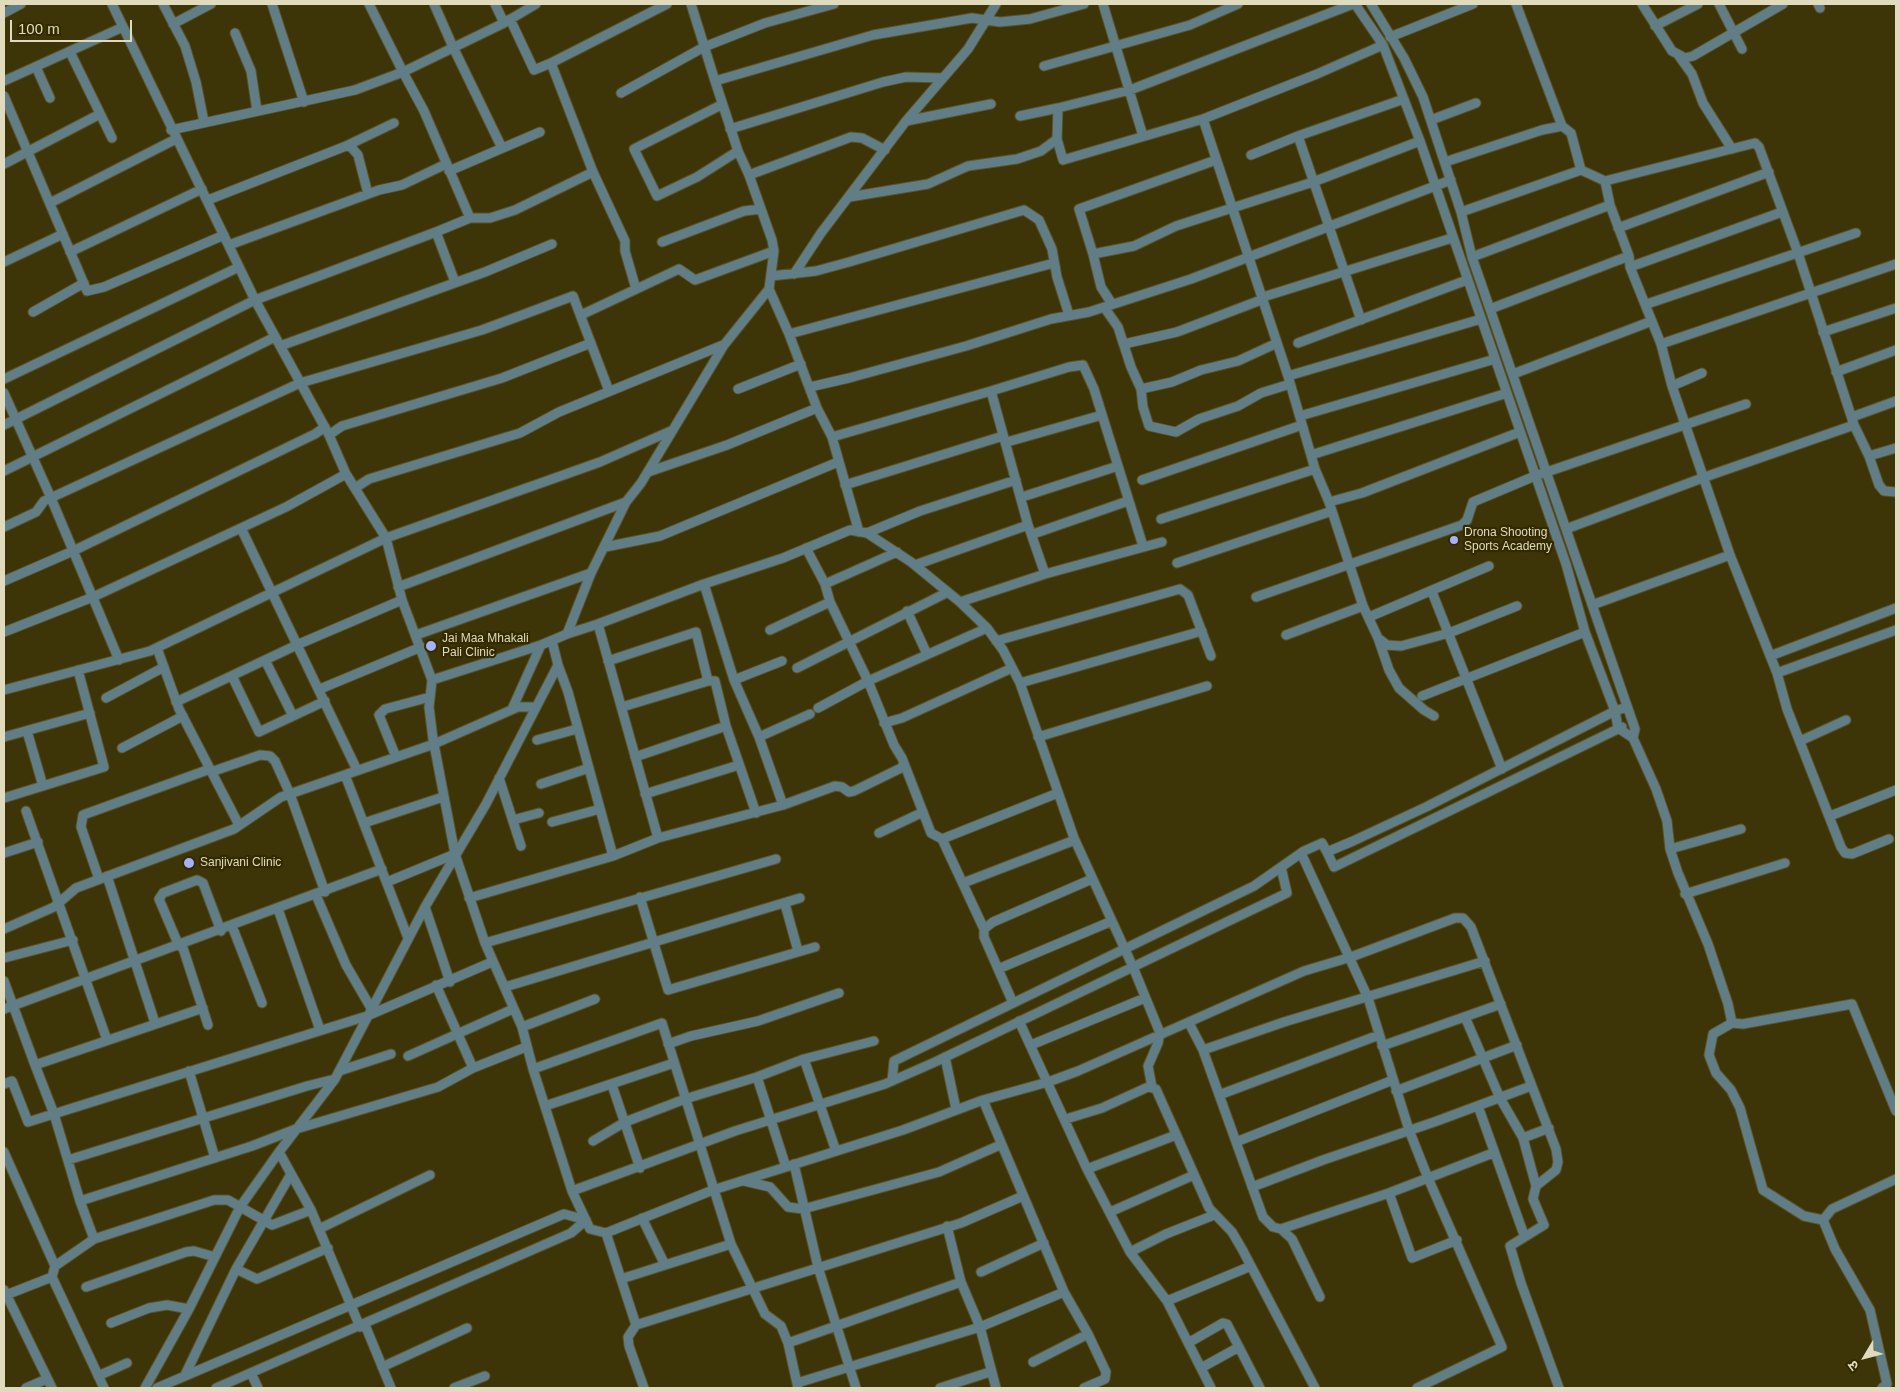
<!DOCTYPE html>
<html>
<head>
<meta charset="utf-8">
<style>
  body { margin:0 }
  #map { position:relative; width:1900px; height:1392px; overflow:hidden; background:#3d3507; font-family:Helvetica,"Noto Sans Devanagari",sans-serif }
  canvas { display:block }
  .frame { position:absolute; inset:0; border:5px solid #e1dbbe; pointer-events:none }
  .north { position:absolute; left:1840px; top:1332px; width:50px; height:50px; -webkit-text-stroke:4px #332a00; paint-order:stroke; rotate:233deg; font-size:14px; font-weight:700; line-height:20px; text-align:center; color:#e1dbbe }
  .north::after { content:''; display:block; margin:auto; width:18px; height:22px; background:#e1dbbe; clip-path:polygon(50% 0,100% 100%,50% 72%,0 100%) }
  .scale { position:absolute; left:10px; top:20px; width:122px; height:22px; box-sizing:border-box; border:2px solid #e1dbbe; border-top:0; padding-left:6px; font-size:15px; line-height:18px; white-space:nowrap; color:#e1dbbe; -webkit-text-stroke:4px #332a00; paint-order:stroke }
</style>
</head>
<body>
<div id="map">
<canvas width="1900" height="1392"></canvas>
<div class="frame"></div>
<div class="north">उ</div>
<div class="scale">100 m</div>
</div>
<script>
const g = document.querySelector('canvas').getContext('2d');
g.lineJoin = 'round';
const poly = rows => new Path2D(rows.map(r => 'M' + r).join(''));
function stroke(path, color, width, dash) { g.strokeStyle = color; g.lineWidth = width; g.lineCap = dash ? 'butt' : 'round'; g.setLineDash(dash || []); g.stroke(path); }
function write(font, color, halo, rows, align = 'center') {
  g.font = font + ' Helvetica,sans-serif'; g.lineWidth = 4.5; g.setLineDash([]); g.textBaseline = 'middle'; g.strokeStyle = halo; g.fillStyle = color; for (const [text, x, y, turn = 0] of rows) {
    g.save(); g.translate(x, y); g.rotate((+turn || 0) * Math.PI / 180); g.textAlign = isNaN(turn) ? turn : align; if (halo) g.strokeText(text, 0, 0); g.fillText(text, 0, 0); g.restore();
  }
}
const street = poly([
  [112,4,255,300,329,435,346,474,386,538,402,600,432,680,429,707,433,739,455,854,485,943,522,1027,533,1069,572,1191,590,1229,606,1233,636,1325],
  [163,4,185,46,196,82,204,122],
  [272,4,304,102],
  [434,4,453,47,502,148],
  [495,4,504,23],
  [691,4,715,81],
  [1103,4,1143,136],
  [1355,4,1383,45,1420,141,1566,564,1585,632,1615,711,1618,728,1633,738,1656,789,1667,821,1670,849,1678,873,1708,944,1728,1004,1732,1023,1713,1034,1709,1055,1716,1073,1731,1090,1740,1108,1763,1190,1804,1216,1823,1220,1835,1249,1870,1310,1887,1384,1882,1388],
  [1371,4,1404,58,1423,97,1461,212,1472,257,1635,729,1633,738],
  [1516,4,1562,126],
  [1642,4,1672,51,1685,58,1693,56,1783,4],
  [1719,4,1742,49],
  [1818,4,1820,8],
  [4,13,21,4],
  [510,19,534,70,551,63],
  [173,24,211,4],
  [1655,26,1698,4],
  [235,33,251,71,257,111],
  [1390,37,1473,4],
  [70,52,112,138],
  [1679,56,1692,74,1703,103,1732,149],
  [1044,66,1190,25,1238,4],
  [36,67,50,98],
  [4,81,123,27],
  [621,93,704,47,765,23,834,4],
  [4,96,87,291,104,287,224,235],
  [721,105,634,149,657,196,697,177,738,151],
  [1058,108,1130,90,1353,4],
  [1020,116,1058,108,1057,139,1063,160,1203,119,1288,376,1315,469,1329,502,1363,606,1378,638,1387,645,1401,646,1449,633,1517,606],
  [1203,119,1317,74,1383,45],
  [1431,120,1476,103],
  [906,121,991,104],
  [730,129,883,82,906,77,943,78],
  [171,130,355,90,403,72,369,4],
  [346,146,394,123],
  [1251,155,1298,136],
  [1216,160,1079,209,1093,254,1134,246,1176,226,1313,182,1420,141],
  [1445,162,1542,130,1562,126,1571,133,1581,170,1605,181,1610,205,1629,256,1630,267,1661,344,1672,386,1730,555,1777,673,1787,709,1841,847,1845,853,1852,854,1889,839],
  [4,164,100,114],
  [449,171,540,132],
  [593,172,551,63,667,4],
  [749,175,851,137,862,138,885,150],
  [1605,181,1743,146,1755,143,1759,147,1798,253,1854,425,1869,456,1879,485,1884,491,1896,492],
  [849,197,928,184,968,166,1017,159,1041,151,1057,139],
  [208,200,346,146,351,147,358,155,368,194],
  [50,203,176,139],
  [1461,212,1581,170],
  [470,218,424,111,403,72,504,23,536,4],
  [1618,228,1769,172],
  [662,242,744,211,761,209],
  [229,245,379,190,402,185,446,164],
  [70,252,202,189],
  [1093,254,1101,287,1112,304],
  [1472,257,1610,205],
  [4,262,63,234],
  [1630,267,1782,212],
  [794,274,821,233,906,121,968,49,996,4],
  [771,276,816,271,849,262,1024,210,1039,220,1052,249,1057,277,1069,315],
  [455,282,436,232,470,218,490,218,515,210,593,172,625,241,625,251,636,289],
  [769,289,789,334,817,408,832,437,859,532],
  [1263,297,1452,238],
  [1647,304,1856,233],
  [1104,307,1118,327,1131,367,1141,389,1172,382,1201,370,1238,361,1277,343],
  [1490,309,1629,256],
  [33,312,84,283],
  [581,315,679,269,695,280,774,251],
  [1361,320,1298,136,1404,99],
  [1823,332,1896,308],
  [789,334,1054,263],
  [1298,343,1467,280],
  [1124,344,1177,332,1261,300],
  [1661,344,1896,264],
  [280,346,485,272,552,244],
  [1836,372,1896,350],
  [1513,374,1652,321],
  [1288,376,1481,319],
  [4,379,239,267],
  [1672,386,1702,373],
  [810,387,849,378,966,346,1051,319,1089,312,1191,279,1451,180],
  [738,389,801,364],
  [1141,389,1143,407,1149,426,1176,432,1199,419,1238,406,1261,393,1290,384],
  [991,391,1069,367,1083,365,1094,389,1143,546],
  [4,393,51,498,119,660],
  [1300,416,1495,359],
  [1852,417,1896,401],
  [4,425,255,300,436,232],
  [329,435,342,426,502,378,591,343],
  [832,437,991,391,1028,525,1045,574],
  [1007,442,1102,415],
  [1311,455,1507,393],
  [1869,456,1896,448],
  [4,471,275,337],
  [648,472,727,445,817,408],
  [1142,480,1302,425],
  [845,485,1003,436],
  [355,488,369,479,520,433,559,412,723,345],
  [1022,497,1118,466],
  [1329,502,1362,493,1520,432],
  [1161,519,1315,469],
  [4,527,36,512,44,501,300,383,482,330,573,296,609,391],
  [241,528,357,770],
  [1566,529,1705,477,1854,425],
  [867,533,920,511,1016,480],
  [1033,534,1128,501],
  [605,547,660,536,838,462],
  [806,548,825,584,830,602,868,681,894,745,902,758,931,833,942,839,984,929],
  [1177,563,1332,511],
  [915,565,1028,525],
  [4,581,73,551,315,434,325,427],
  [825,584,897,552],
  [398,587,626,502],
  [1432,592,1502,769],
  [1256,597,1462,525,1467,520,1473,502,1535,476,1746,404],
  [960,602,1045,574,1162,542],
  [1592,605,1730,555],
  [907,611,927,654],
  [1369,617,1489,566],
  [598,624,658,838],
  [770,630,830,602],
  [4,632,93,597,286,507,346,474],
  [567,634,591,573,626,502,641,483,724,345,769,289,774,251,772,240,749,175,738,151,715,81,873,35,972,18,1000,22,1030,19,1084,4],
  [416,635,591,573],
  [1286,635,1363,606],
  [1378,638,1389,670,1399,688,1424,710,1434,716],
  [996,641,1180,589,1188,595,1211,656],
  [157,648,179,709,239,825],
  [1770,656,1896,608],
  [265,660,293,716],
  [608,661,696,632,708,681,622,707],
  [558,665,568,692,613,856],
  [797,668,948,592],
  [1777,673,1896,630],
  [232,676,259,732,325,701],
  [432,680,541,645,567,634,598,624,704,584,783,558,850,530,867,533,911,562,960,602,987,628,1003,650,1020,683,1074,838,1133,967,1160,1033,1158,1043,1148,1066,1152,1087],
  [734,680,782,661],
  [708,681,715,681,726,726],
  [1020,683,1202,631],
  [320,689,421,647],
  [4,690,150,651,386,538,600,462,673,430],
  [1422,696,1585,632],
  [106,698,164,667],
  [176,702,299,644,402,600],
  [818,708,868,681,987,628],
  [512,709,541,645],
  [884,723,902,718,1012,668],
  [27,731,43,786],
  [4,737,90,713],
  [759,737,810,714],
  [1038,737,1207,686],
  [537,740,577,729],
  [1800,741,1846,720],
  [122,748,183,716],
  [396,757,379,715,385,709,430,697],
  [635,757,726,726,756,813],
  [211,772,260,755,270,756,275,761,290,794,325,892],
  [345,775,408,938],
  [499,778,521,846],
  [541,784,589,768],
  [645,794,739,765],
  [4,798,104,767,78,670],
  [783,805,835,786,842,787,849,792,854,791,901,768,904,764],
  [26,811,107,1040],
  [1830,816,1896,790],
  [513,820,539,813],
  [552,822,600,809],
  [364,823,443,797],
  [879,833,923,812],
  [942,839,1058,793],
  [1670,849,1741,829],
  [1327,852,1334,867,1622,727],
  [4,853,38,842],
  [1301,853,1368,998,1409,1130,1428,1178,1502,1347,1417,1388],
  [107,876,155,1023],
  [99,879,81,827,83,815,210,769],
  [387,882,455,854],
  [963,883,1075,840],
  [1685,894,1785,863],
  [316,895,346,965,371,1008],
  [640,897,668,990,815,947],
  [469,898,613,856,658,838,783,805,759,737,734,680,704,584],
  [785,904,798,951],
  [425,907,450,982],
  [278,909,320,1030],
  [232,926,262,1003],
  [4,929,54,907,76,888,234,829,281,797,434,744,518,707,536,707],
  [485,943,776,859],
  [182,945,208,1025],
  [179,946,159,899,163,893,197,880,203,883,221,931],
  [4,958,73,940],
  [998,969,1112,921],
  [4,981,35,1065,203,1008],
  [436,985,473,1068],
  [505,987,800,898],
  [1013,1003,984,937,984,929,993,922,1092,879],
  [4,1009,382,869],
  [1465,1017,1500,1098,1523,1138,1536,1186],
  [1019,1021,1087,1169,1130,1252,1167,1301,1211,1388],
  [1189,1023,1203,1050,1263,1217,1273,1227,1281,1229,1292,1239,1320,1297],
  [1732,1023,1743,1024,1852,1004,1896,1111],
  [522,1027,595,999],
  [668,1044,691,1036,758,1021,839,993],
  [1031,1045,1145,998],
  [1382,1046,1501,1004],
  [1203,1050,1284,1022,1485,961],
  [408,1056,513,1009],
  [945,1057,956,1109],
  [804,1059,836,1151],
  [35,1065,54,1114,80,1201,94,1239],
  [533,1069,662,1023,731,1244,765,1314,781,1326,788,1343,798,1388],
  [189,1071,215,1158],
  [339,1071,391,1054],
  [757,1077,786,1167],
  [892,1081,894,1061,1254,886,1304,851,1322,843,1327,852,1353,841,1426,807,1615,711,1627,707],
  [4,1084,12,1081,28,1122,367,1016,492,962],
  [612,1085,640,1168],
  [1396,1091,1517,1045],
  [1219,1095,1379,1035],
  [545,1106,674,1063],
  [1478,1106,1524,1235],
  [1066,1119,1102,1108,1148,1087,1156,1089,1209,1208,1232,1232,1242,1249,1315,1388],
  [1523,1138,1549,1128],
  [593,1141,625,1122,685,1099,757,1077,804,1059,874,1041],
  [1236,1142,1393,1080],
  [4,1152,55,1266,52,1277,104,1388],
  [68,1160,307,1086,335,1079],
  [794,1164,818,1267,856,1388],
  [1087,1169,1176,1135],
  [744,1181,770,1187,788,1207,803,1209,939,1172,1000,1145],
  [1252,1187,1323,1160,1437,1121,1531,1086],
  [572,1191,735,1131,885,1084,935,1062,1287,893,1281,867],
  [1389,1193,1412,1258,1457,1240],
  [80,1201,252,1146,296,1129,438,1087,473,1068,526,1047],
  [1110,1212,1194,1175],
  [642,1218,665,1265],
  [1823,1220,1832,1209,1896,1179],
  [947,1226,961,1282,980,1327,996,1388],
  [319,1229,430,1175],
  [1281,1229,1389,1193,1493,1153],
  [606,1233,713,1190,903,1130,983,1100,1048,1082,1078,1071,1304,971,1351,957,1455,918,1463,918,1471,927,1556,1149,1558,1162,1556,1170,1536,1186,1533,1199,1544,1225,1510,1246,1521,1283,1559,1388],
  [1130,1252,1166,1234,1214,1215],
  [55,1266,94,1239,214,1200,228,1200,272,1225,311,1210],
  [236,1269,257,1279,328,1248],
  [981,1272,1044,1243],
  [621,1279,731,1244],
  [86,1287,186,1252,194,1251,215,1257],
  [4,1290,52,1388],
  [1064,1292,1088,1334,1106,1372,1105,1379,1084,1388],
  [6,1295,52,1277],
  [1167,1301,1251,1266],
  [111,1323,149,1308,167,1305,189,1309],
  [365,1325,391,1388],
  [360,1327,311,1210,279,1152,335,1079,425,907,486,804,558,665,552,641],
  [788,1343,961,1282],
  [1188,1343,1223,1323,1227,1324,1260,1388],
  [1033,1362,1088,1334],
  [382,1367,467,1328],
  [1201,1368,1239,1347],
  [251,1373,258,1388],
  [185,1375,236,1269,291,1174],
  [98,1376,127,1363],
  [797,1383,980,1327,1064,1292,983,1100],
  [26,1388,47,1379],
  [145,1388,189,1309,240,1207,279,1152],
  [157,1388,564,1214,586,1220,571,1233,216,1388],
  [454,1388,485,1376],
  [644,1388,629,1346,628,1337,636,1325,961,1223,1023,1196],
  [940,1388,990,1372]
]);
stroke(street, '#5b5328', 11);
stroke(street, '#617e86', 9);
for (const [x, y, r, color] of [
  [1454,540,5,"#a6b1fc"],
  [431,646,6,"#a6b1fc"],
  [189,863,6,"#a6b1fc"]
]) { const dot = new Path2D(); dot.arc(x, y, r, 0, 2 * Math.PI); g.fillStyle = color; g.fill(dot); stroke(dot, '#332a00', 2); }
write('12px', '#e1dbbe', '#332a00', [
  ["Drona Shooting",1464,533],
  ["Sports Academy",1464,547],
  ["Jai Maa Mhakali",442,639],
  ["Pali Clinic",442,653],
  ["Sanjivani Clinic",200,863]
], 'left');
</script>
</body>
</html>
